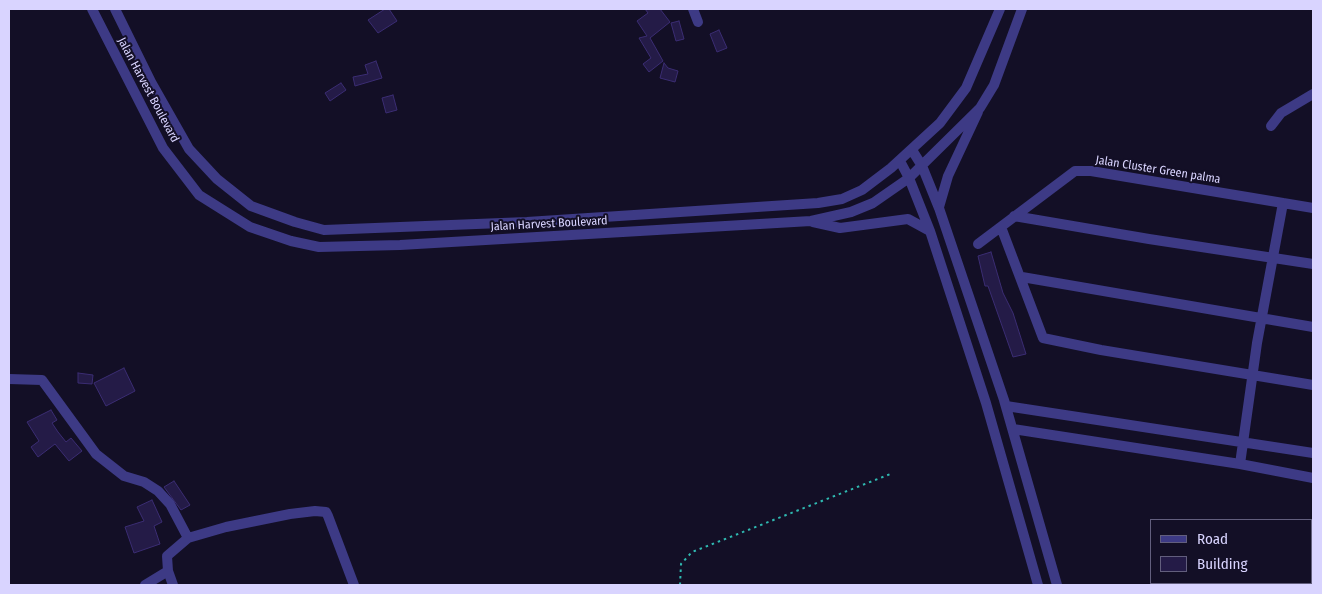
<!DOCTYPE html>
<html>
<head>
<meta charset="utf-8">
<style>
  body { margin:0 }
  #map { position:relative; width:1322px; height:594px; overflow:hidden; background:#130f26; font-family:"Fira Sans Condensed",sans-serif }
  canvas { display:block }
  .frame { position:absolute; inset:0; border:10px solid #d9d4ff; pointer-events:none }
  .legend { position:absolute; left:1150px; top:519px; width:162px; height:65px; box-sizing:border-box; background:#130f26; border:1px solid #625e7d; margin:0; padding:6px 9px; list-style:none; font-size:15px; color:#d9d4ff }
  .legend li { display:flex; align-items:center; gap:10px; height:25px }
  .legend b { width:25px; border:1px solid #625e7d }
</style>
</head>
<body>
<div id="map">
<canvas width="1322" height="594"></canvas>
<div class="frame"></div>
<ul class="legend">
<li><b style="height:6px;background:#3d3a85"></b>Road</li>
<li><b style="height:14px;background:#241b47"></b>Building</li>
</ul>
</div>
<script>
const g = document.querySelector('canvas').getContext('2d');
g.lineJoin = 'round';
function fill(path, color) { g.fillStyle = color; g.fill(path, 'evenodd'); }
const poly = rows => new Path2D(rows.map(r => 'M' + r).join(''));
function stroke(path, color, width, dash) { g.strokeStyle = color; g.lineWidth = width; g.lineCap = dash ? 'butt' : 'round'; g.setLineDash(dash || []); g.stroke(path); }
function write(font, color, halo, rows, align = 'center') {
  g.font = font + ' "Fira Sans Condensed",sans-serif'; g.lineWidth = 4; g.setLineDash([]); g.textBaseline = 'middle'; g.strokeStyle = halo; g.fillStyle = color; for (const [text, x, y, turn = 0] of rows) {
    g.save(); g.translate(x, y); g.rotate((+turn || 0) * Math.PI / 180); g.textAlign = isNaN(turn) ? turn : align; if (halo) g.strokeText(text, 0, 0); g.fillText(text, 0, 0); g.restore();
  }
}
const building = poly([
  [385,9,389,9,397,21,378,33,368,20,385,9],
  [645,9,660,9,670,22,650,38,663,61,649,72,643,64,651,58,639,38,647,36,637,21,648,13,645,9],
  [679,21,684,39,676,41,671,23,679,21],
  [719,30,727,48,717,52,710,34,719,30],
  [376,61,382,78,355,86,353,77,368,74,365,65,376,61],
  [664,63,668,68,678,71,675,82,660,78,664,63],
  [341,83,346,90,330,101,325,93,341,83],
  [393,95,397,110,386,113,382,98,393,95],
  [991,252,1003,293,1013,313,1026,354,1013,357,988,286,985,286,978,256,991,252],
  [124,368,135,391,106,406,94,383,124,368],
  [78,373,93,375,92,384,78,383,78,373],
  [51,410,57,420,52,423,58,432,66,442,71,438,82,451,69,461,55,444,38,457,31,447,39,441,27,422,51,410],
  [174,481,190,505,181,510,164,487,174,481],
  [152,500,162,522,154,526,160,544,134,553,125,527,144,521,137,507,152,500]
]);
fill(building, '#241b47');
stroke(building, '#3b2d73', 1);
stroke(poly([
  [680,585,681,564,692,552,893,473]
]), '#2fb8b0', 2, [2.5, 4]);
stroke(poly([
  [92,9,163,148,199,195,250,227,291,241,319,247,400,245,811,221,851,212,873,203,909,178,980,108,994,85,1022,9],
  [115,9,151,82,189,149,217,179,251,206,295,222,324,230,527,222,818,203,842,199,862,190,891,168,940,123,966,88,1000,9],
  [693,9,698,22],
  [1271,126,1281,113,1313,94],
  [912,150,922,166,939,208,1004,400,1057,585],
  [900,161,909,178,930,231,986,403,1038,585],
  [939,207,948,176,978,112],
  [1014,216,1149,239,1313,264],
  [813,222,840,228,908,219,930,231],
  [1001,227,1043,338,1101,350,1313,385],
  [978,244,1075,171,1091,171,1313,208],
  [1022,277,1313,327],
  [9,379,42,380,96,454,124,476,144,482,158,491,170,504,188,538],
  [1006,406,1313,453],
  [1013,429,1240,464,1313,478],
  [1240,464,1257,343,1283,203],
  [168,571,173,585],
  [145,585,168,571,167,556,188,538,226,527,290,514,315,511,326,512,328,516,354,585]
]), '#3d3a85', 10);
write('12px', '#d9d4ff', '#130f26', [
  ["Jalan Harvest Boulevard",148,90,62],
  ["Jalan Cluster Green palma",1158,170,9],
  ["Jalan Harvest Boulevard",549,224,-3]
]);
</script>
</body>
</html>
